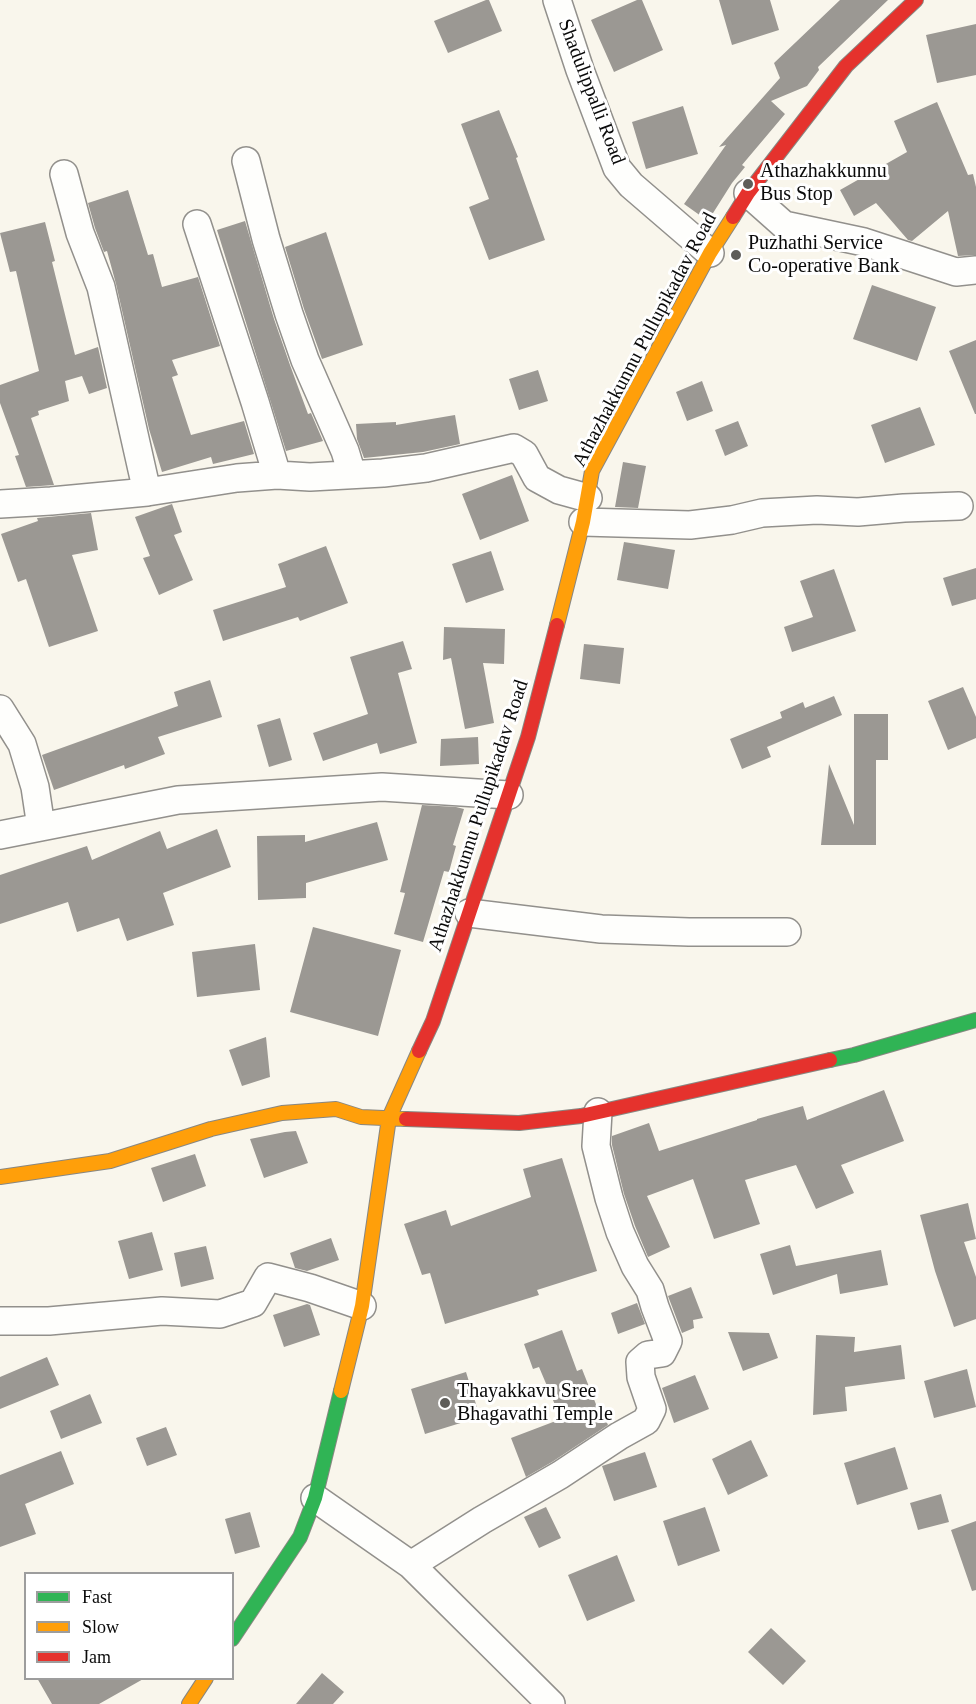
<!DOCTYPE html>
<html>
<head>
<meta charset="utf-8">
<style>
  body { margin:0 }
  #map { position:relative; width:976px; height:1704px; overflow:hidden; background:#f9f6ec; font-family:Georgia,serif }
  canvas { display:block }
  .legend { position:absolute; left:24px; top:1572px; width:210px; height:108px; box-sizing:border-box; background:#fff; border:2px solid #9d9d9d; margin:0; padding:8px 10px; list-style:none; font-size:18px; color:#0a0a0a }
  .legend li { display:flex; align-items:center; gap:12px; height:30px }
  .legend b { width:30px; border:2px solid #9d9d9d }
</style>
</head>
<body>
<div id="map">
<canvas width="976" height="1704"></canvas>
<ul class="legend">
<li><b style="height:8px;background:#30b455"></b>Fast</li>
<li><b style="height:8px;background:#ff9f0a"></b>Slow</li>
<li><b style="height:8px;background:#e5322d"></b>Jam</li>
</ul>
</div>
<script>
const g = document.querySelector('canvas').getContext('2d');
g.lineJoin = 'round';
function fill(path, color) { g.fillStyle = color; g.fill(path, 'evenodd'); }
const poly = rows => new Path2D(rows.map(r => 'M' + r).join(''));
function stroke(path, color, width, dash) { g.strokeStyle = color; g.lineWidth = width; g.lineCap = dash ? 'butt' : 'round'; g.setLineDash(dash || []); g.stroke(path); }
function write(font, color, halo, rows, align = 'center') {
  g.font = font + ' Georgia,serif'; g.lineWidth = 6; g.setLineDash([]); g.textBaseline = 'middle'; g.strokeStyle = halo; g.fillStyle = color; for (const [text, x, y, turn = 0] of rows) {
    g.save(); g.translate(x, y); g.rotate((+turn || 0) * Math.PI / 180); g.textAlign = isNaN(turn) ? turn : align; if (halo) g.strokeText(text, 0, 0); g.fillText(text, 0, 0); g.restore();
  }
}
fill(poly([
  [486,0,489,0,502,31,448,53,434,21],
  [637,0,642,0,663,50,614,72,591,20],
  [719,0,770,0,779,30,732,45],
  [840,0,888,0,818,67,819,70,807,86,771,101,785,114,742,165,745,167,732,183,708,221,684,204,726,145,719,147,780,78,774,63],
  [976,24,976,75,937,83,926,35],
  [937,102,968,175,973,174,976,187,976,255,958,256,948,211,912,241,908,240,876,203,854,216,840,190,907,152,894,121],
  [683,106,698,154,646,169,632,122],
  [499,110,518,157,516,158,545,240,489,260,469,207,489,199,461,124],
  [128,190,148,255,153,254,162,287,198,277,220,346,172,360,178,375,172,377,191,435,244,421,254,454,213,464,211,457,162,472,149,429,116,284,107,251,104,252,95,228,88,203],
  [245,221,274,319,290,365,308,414,311,413,323,441,286,451,217,230],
  [45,222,55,261,52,262,75,355,98,347,107,388,89,394,82,376,65,381,69,401,38,411,39,415,31,418,54,485,26,487,15,456,19,455,0,403,0,385,39,371,16,271,10,272,0,233],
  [326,232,363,345,322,359,304,309,285,247],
  [872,285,936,307,917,361,853,339],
  [976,340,976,414,975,414,949,351],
  [538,370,548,401,519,410,509,379],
  [702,381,713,411,687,421,676,392],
  [920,407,935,445,885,463,871,425],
  [455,415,460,444,423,452,364,458,357,439,356,424,396,422,396,425],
  [738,421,748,446,725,456,715,430],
  [623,462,646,466,638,508,615,507],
  [512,475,529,521,480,540,462,494],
  [172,504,182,532,174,535,193,580,159,595,143,558,150,556,135,517],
  [91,513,98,550,72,555,98,631,49,647,26,579,18,582,1,534,38,521,37,518],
  [624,542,675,550,668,589,617,580],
  [326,546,348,603,300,621,298,617,223,641,213,610,286,587,278,564],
  [491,551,504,590,466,603,452,564],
  [976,568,976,599,952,606,943,578],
  [834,569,856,631,792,652,784,627,813,617,800,581],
  [444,627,505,629,504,664,483,663,494,723,465,729,451,658,443,660],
  [403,641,412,669,398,673,417,743,380,754,377,743,323,761,313,733,368,714,350,657],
  [584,644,624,648,620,684,580,679],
  [210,680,222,717,158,737,165,754,125,769,124,765,54,790,42,755,178,706,174,692],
  [963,687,976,717,976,738,948,750,928,701],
  [834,696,842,715,767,747,771,757,742,769,730,739,782,718,780,712,803,702,805,708],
  [854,714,888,714,888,760,876,760,876,845,821,845,829,764,854,825],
  [280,718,292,760,269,767,257,725],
  [478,737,479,764,440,766,441,739],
  [422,805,456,807,464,809,453,845,456,846,449,872,444,871,423,942,394,934,405,893,400,892],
  [377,822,388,860,306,883,306,898,258,900,257,836,305,835,305,842],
  [217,829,231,867,163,893,174,925,127,941,119,918,77,932,68,902,0,924,0,875,87,846,92,860,160,831,167,849],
  [313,927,401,950,378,1036,290,1012],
  [255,944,260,990,197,997,192,952],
  [266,1037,270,1077,242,1086,229,1050],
  [884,1090,904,1141,841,1165,854,1193,816,1209,796,1165,745,1180,760,1224,714,1239,693,1179,647,1196,670,1247,648,1257,635,1226,624,1194,612,1145,612,1136,649,1123,659,1151,757,1120,757,1119,803,1106,807,1120],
  [296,1131,308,1163,264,1178,250,1139,285,1132],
  [195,1154,206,1186,163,1202,151,1168],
  [562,1158,597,1271,537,1290,539,1295,445,1324,430,1273,422,1275,404,1224,446,1210,451,1226,531,1197,523,1169],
  [968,1203,976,1239,964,1242,976,1277,976,1319,954,1327,935,1271,920,1215],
  [152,1232,163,1270,129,1279,118,1241],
  [331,1238,339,1260,307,1271,295,1268,290,1253],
  [790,1245,796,1266,881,1250,888,1285,840,1294,837,1274,773,1295,760,1254],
  [206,1246,214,1279,181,1287,174,1253],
  [691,1287,703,1318,693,1320,694,1328,682,1333,668,1296],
  [637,1303,645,1324,618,1334,611,1313],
  [307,1304,310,1305,320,1335,284,1347,273,1315],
  [562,1330,577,1371,582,1369,601,1417,604,1416,608,1425,552,1462,526,1477,511,1438,561,1419,539,1367,533,1369,524,1344],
  [728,1332,769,1333,778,1358,743,1371],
  [816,1335,855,1337,854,1352,901,1345,905,1379,845,1387,847,1411,813,1415],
  [47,1357,59,1385,0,1409,0,1377],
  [967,1369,976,1407,934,1418,924,1381],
  [466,1372,480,1417,425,1434,411,1389],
  [695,1375,709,1409,674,1423,662,1388],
  [90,1394,102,1423,61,1439,50,1411],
  [166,1427,177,1455,147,1466,136,1438],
  [751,1440,768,1476,728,1495,712,1459],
  [895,1447,908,1489,857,1505,844,1463],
  [61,1451,74,1484,25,1504,36,1534,0,1547,0,1475],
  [645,1452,657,1487,614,1501,602,1466],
  [941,1494,949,1522,918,1530,910,1503],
  [546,1507,561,1538,539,1548,524,1517],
  [705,1507,720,1551,678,1566,663,1521],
  [250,1512,260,1547,235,1554,225,1519],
  [976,1521,976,1590,972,1591,951,1530],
  [617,1555,635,1601,587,1621,568,1575],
  [771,1628,806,1661,783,1685,748,1652],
  [322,1673,344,1692,333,1704,296,1704],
  [37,1678,145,1678,99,1704,52,1704]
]), '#9b9893');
const street = poly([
  [557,0,580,70,617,168,631,185,710,253],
  [246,161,266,239,289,314,305,360,345,451,352,474],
  [64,174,80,233,101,287,147,492],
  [748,193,784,225,864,242,956,272,976,270],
  [197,224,255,402,277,475],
  [0,504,51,501,147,492,237,478,277,475,310,477,383,473,426,468,514,448,524,454,537,478,559,490,588,498],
  [583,522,690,525,732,520,762,513,817,510,858,512,904,508,959,506],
  [0,709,22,744,35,787,41,827],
  [0,835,178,800,382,787,509,795],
  [469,913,601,929,689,932,787,932],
  [0,1321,49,1321,162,1311,220,1314,253,1303,268,1277,310,1288,362,1306],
  [315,1498,411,1565,551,1704],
  [411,1565,482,1520,560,1475,619,1436,646,1421,652,1409,641,1377,640,1362,648,1355,662,1353,668,1341,655,1307,650,1290,635,1266,620,1232,609,1198,596,1146,598,1112]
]);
const fast = poly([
  [830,1060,854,1055,976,1020],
  [232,1639,300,1537,315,1498,341,1391]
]);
const slow = poly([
  [557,625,583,522,592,471,710,253,733,217],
  [0,1177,110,1161,211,1129,282,1113,336,1109,361,1117,406,1119],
  [341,1391,362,1306,389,1118,419,1051],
  [189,1704,206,1678]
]);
const jam = poly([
  [733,217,748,193,846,66,916,0],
  [419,1051,433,1021,528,737,557,625],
  [406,1119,519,1123,581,1116,830,1060]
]);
stroke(street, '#92908c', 30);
stroke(fast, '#888782', 16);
stroke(slow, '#888782', 16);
stroke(jam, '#888782', 16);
stroke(street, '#fefefc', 27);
stroke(fast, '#30b455', 14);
stroke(slow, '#ff9f0a', 14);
stroke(jam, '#e5322d', 14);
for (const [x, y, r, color] of [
  [748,184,6,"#5e5d59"],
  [736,255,6,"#5e5d59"],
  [445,1403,6,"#5e5d59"]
]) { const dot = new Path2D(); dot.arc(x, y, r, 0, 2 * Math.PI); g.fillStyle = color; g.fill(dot); stroke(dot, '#fff', 2); }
write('20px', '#0a0a0a', '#fff', [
  ["Shadulippalli Road",591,92,69],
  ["Athazhakkunnu Pullupikadav Road",645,340,-62],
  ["Athazhakkunnu Pullupikadav Road",479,816,-72]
]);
write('20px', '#0a0a0a', '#fff', [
  ["Athazhakkunnu",760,172],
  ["Bus Stop",760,195],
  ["Puzhathi Service",748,244],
  ["Co-operative Bank",748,267],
  ["Thayakkavu Sree",457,1392],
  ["Bhagavathi Temple",457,1415]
], 'left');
</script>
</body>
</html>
